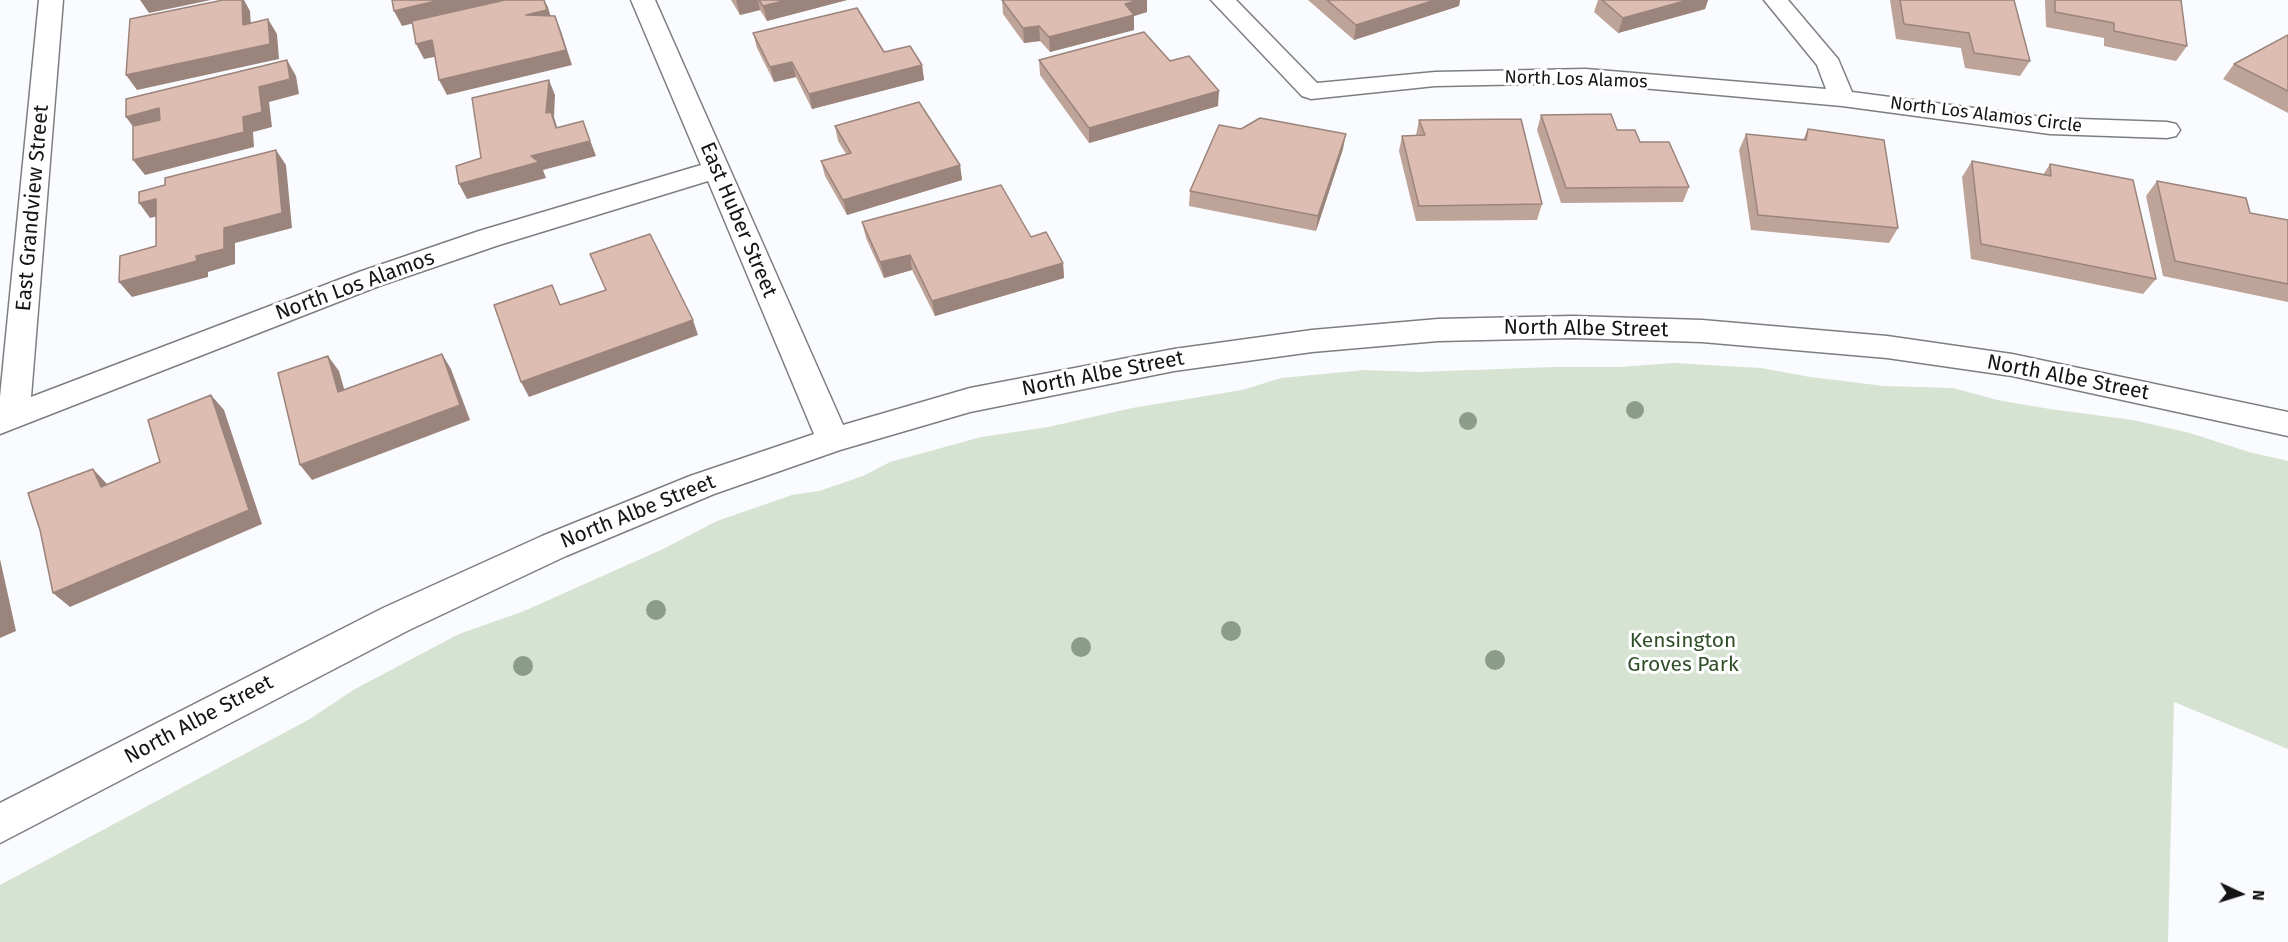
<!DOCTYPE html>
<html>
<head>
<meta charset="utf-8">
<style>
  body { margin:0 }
  #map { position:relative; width:2288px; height:942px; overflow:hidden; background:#fafbff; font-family:"Fira Sans",sans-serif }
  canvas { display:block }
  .north { position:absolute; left:2210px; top:864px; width:60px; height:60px; -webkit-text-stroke:4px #fff; paint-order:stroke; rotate:94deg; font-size:16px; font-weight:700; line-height:24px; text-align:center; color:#141415 }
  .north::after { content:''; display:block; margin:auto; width:21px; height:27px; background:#141415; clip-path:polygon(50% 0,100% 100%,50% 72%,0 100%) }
</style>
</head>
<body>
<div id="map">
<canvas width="2288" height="942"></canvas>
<div class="north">N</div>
</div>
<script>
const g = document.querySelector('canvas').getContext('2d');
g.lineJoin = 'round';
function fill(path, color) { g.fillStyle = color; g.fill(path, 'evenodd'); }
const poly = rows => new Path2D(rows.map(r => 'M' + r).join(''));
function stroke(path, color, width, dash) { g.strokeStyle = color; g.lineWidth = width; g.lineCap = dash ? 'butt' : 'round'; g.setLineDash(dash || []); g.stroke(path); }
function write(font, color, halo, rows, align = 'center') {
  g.font = font + ' "Fira Sans",sans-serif'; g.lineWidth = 6; g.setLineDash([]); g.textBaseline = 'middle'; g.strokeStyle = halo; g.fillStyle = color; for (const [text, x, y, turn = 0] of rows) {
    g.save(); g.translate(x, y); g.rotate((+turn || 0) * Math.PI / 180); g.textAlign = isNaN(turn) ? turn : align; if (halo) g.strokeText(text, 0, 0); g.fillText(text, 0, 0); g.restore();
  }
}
fill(poly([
  [1674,363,1761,368,1810,377,1884,386,1953,388,1997,400,2050,409,2133,420,2190,433,2249,452,2288,461,2288,749,2174,702,2168,942,0,942,0,885,308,720,355,689,459,634,524,611,663,549,717,521,792,495,819,491,863,476,890,462,981,437,1048,427,1132,408,1242,390,1281,378,1365,370,1419,372,1553,367,1619,367]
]), '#d6e3d2');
const minor = poly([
  [39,0,63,0,31,397,359,272,479,231,701,165,631,0,655,0,843,425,970,388,1174,349,1312,330,1438,319,1572,316,1702,320,1887,336,2012,354,2288,412,2288,436,2012,376,1887,358,1702,342,1572,338,1438,341,1312,352,1174,371,970,412,840,450,714,494,566,556,409,630,0,843,0,803,383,608,542,536,690,476,814,434,708,181,499,245,379,286,0,434,0,397,39,0],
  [1211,0,1236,0,1317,83,1435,72,1586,69,1826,89,1817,65,1764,0,1788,0,1838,59,1852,92,2050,118,2167,122,2176,124,2180,130,2176,136,2167,138,2050,134,1842,106,1586,83,1435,86,1311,99,1302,96,1211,0]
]);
stroke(minor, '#7d7e82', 3);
fill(minor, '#fff');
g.fillStyle = '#8b9c89';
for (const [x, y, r] of [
  [1635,410,9],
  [1468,421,9],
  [656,610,10],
  [1231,631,10],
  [1081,647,10],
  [1495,660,10],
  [523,666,10]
]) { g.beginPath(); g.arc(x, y, r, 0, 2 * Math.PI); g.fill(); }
fill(poly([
  [731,0,847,0,767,21,760,10,740,15],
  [1002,0,1147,0,1147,12,1134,16,1134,30,1050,52,1040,41,1024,43,1003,14],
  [1308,0,1460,0,1459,6,1354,40],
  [1598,0,1708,0,1705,9,1618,33,1594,12],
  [1890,0,2014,0,2030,61,2020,76,1965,68,1961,48,1896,39],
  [2045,0,2181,0,2187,46,2176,61,2104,46,2104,38,2046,27],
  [753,33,884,52,922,65,924,80,812,109,796,77,774,82,757,48],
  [2288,35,2288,113,2223,79,2234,64],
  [1039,60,1170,61,1218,106,1089,143,1040,75],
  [1541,115,1617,130,1640,142,1689,187,1683,202,1561,203,1537,130],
  [1419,120,1542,204,1537,220,1416,221,1399,151,1402,136,1416,135],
  [835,126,960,165,962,180,847,215,825,176,821,161,846,154,838,141],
  [1808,129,1898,228,1889,243,1751,230,1739,150,1746,134,1803,140],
  [1343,149,1316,231,1189,206,1190,191],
  [1972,161,2043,175,2050,164,2156,279,2143,294,1971,259,1962,177],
  [2157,181,2250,213,2288,220,2288,302,2163,276,2146,196],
  [862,222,1031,237,1063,263,1064,278,935,316,912,270,884,278,866,238]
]), '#bea398');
fill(poly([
  [140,0,211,0,149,13],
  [242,0,244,0,250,11,252,40,243,25],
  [440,0,511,0,402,26,394,11],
  [544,0,548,7,553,25,526,15],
  [736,0,758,0,760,10,740,15],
  [787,0,847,0,767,21,763,6],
  [1138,0,1147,0,1147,12,1134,16,1134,30,1050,52,1049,37,1125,4],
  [1435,0,1460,0,1459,6,1354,40,1356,25],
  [1688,0,1708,0,1705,9,1618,33,1623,18],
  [555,16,561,31,572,65,447,95,439,80],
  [268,19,277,34,279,59,137,90,126,75],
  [1039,26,1040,41,1024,43,1023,28],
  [432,40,439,56,424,59,416,44],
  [287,60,296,76,299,94,269,102,272,127,253,132,254,147,145,175,133,160,243,117,259,87],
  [792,62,796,77,774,82,770,67],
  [922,65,924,80,812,109,809,94],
  [549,80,555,95,554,117,562,143,556,128,546,113],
  [1219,91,1218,106,1089,143,1089,128],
  [159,108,170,124,137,132,126,117],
  [583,121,596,156,543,170,546,178,467,199,459,184,531,156],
  [1346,134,1343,149,1316,231,1318,216],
  [276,150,286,165,292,228,235,243,235,264,208,272,208,277,132,297,119,282,224,228],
  [960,165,962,180,847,215,843,200],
  [156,199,167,214,150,218,139,203],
  [910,255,912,270,884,278,880,262],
  [1063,263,1064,278,935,316,932,301],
  [693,320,698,335,529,397,521,382],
  [442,354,451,369,470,420,312,480,300,465],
  [328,356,339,371,349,406,338,392],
  [211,395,224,410,262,524,70,607,53,593,249,510],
  [93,469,107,484,116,502,101,487],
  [0,559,16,631,0,638]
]), '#9b847c');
const building = poly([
  [223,0,242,0,243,25,268,19,270,44,126,75,130,19,223,0],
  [392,0,440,0,394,11,392,0],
  [505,0,544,0,547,10,526,15,555,16,566,50,439,80,432,40,416,44,412,21,505,0],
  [759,0,787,0,763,6,759,0],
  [1002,0,1138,0,1125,4,1134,15,1049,37,1039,26,1023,28,1002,0],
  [1327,0,1435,0,1356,25,1327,0],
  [1602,0,1688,0,1623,18,1602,0],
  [1900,0,2014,0,2030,61,1974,53,1969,33,1904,24,1900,0],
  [2055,0,2181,0,2187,46,2114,31,2114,23,2055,12,2055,0],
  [857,8,884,52,910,46,922,65,809,94,792,62,770,67,753,33,857,8],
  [1144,32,1170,61,1189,56,1219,91,1089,128,1039,60,1144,32],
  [2288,35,2288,91,2234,64,2288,35],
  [287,60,290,79,259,87,262,112,243,117,244,132,133,160,133,126,160,120,159,108,126,117,126,99,287,60],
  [549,80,546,113,551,112,556,128,583,121,590,141,531,156,539,162,459,184,456,166,481,158,472,98,549,80],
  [919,102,960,165,843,200,821,161,851,153,835,126,919,102],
  [1611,114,1617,130,1635,130,1640,142,1669,142,1689,187,1566,188,1541,115,1611,114],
  [1260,118,1346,134,1318,216,1190,191,1219,125,1241,129,1260,118],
  [1521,119,1542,204,1419,206,1402,136,1425,135,1419,120,1521,119],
  [1808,129,1884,140,1898,228,1758,215,1746,134,1806,140,1808,129],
  [276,150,282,213,224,228,224,249,196,256,197,261,119,282,120,256,156,246,156,199,139,203,139,192,165,185,165,178,276,150],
  [1972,161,2051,176,2050,164,2133,180,2156,279,1981,244,1972,161],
  [2157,181,2246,198,2250,213,2288,220,2288,284,2175,261,2157,181],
  [1001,185,1031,237,1046,232,1063,263,932,301,910,255,880,262,862,222,1001,185],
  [650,234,693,320,521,382,494,305,552,285,560,305,606,290,590,254,650,234],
  [442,354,460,405,300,465,278,373,328,356,338,392,442,354],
  [211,395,249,510,53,593,40,530,28,493,93,469,101,487,160,462,148,420,211,395]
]);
fill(building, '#ddbdb1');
stroke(building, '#9b847c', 1.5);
write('18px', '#141415', '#fff', [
  ["North Los Alamos",1576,80,2],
  ["North Los Alamos Circle",1986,115,7]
]);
write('21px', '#141415', '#fff', [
  ["East Grandview Street",33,208,-85],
  ["East Huber Street",738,220,67],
  ["North Los Alamos",355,286,-20],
  ["North Albe Street",1586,329,1],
  ["North Albe Street",1103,374,-11],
  ["North Albe Street",2068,378,11],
  ["North Albe Street",638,512,-22],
  ["North Albe Street",199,720,-28]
]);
write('21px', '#314f29', '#fff', [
  ["Kensington",1683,641],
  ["Groves Park",1683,665]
]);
</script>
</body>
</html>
